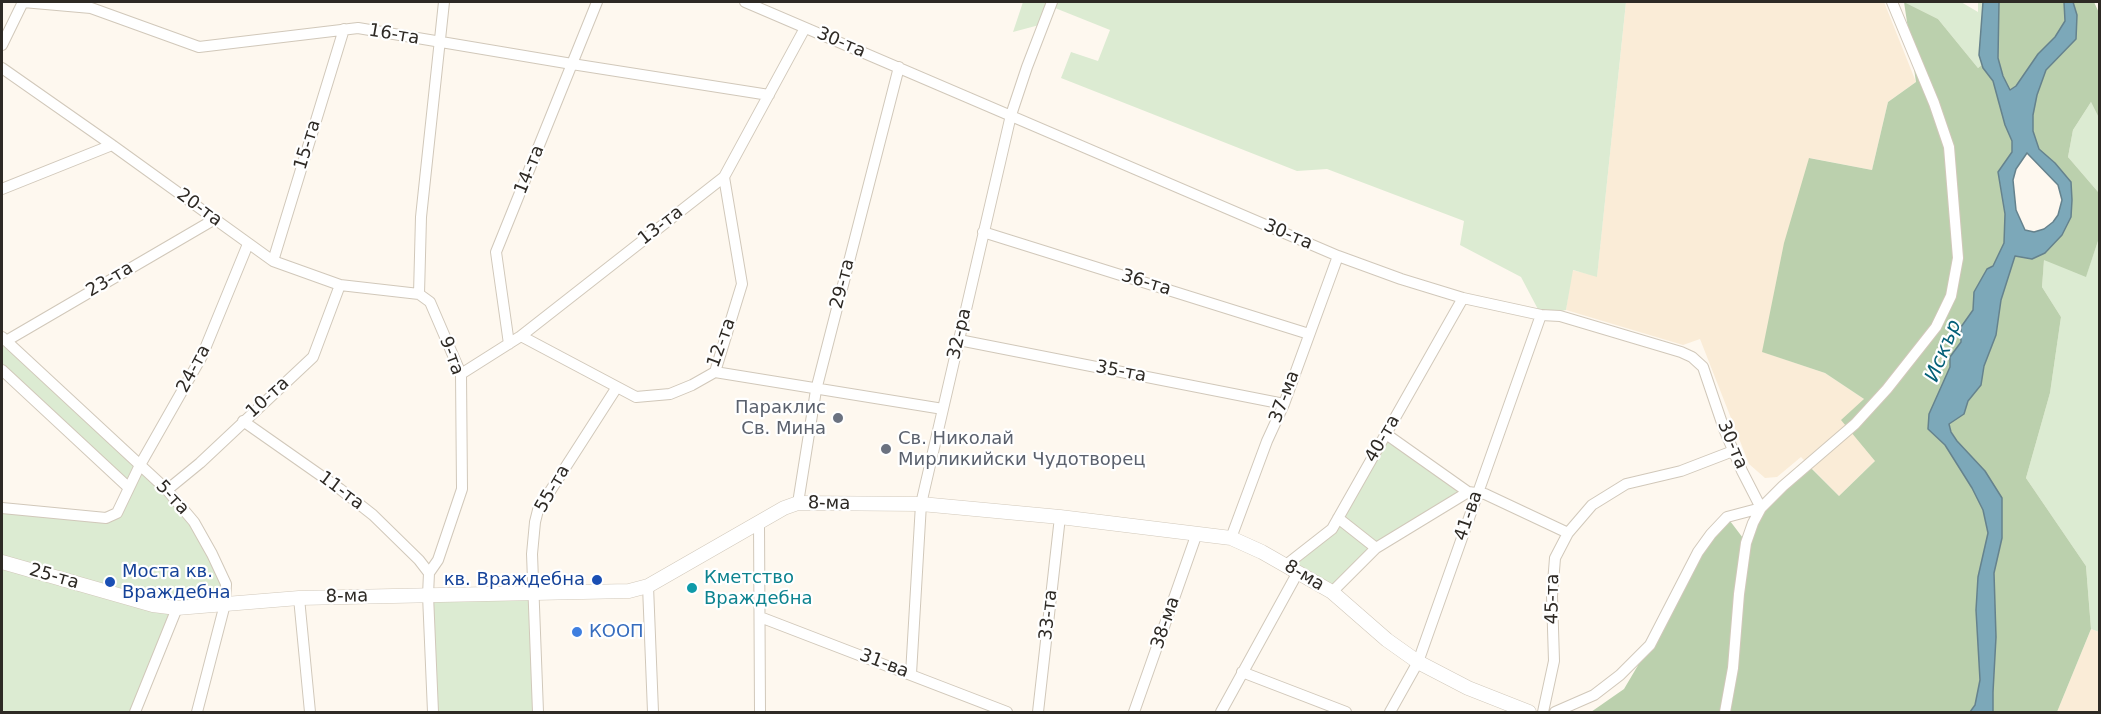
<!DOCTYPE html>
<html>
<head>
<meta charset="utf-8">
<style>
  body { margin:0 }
  #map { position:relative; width:2101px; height:714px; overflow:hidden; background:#fef8ef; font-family:"DejaVu Sans",sans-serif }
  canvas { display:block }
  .frame { position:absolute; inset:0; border:3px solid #2e2a25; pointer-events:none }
</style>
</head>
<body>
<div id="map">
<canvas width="2101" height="714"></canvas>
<div class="frame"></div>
</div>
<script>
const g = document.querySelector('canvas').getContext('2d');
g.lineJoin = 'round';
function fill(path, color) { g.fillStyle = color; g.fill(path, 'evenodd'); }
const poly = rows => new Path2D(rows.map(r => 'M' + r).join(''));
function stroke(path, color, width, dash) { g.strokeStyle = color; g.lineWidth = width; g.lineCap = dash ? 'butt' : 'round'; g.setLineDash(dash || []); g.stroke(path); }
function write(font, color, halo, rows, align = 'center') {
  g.font = font + ' "DejaVu Sans",sans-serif'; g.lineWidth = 4.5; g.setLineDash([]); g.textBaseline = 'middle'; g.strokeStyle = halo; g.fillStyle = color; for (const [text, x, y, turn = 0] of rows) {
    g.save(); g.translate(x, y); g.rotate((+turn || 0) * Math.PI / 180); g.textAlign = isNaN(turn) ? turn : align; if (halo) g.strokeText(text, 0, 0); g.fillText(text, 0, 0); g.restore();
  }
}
fill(poly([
  [1626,2,1884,2,1916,82,1888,102,1872,170,1810,158,1763,352,1825,373,1864,399,1876,460,1839,496,1801,457,1777,477,1765,478,1749,464,1700,339,1683,345,1566,310,1572,270,1597,276],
  [2091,629,2099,632,2099,712,2057,712]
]), '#faecd7');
fill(poly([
  [1023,2,1626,2,1597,277,1573,270,1566,310,1541,315,1521,277,1460,245,1464,221,1327,169,1297,171,1061,78,1071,52,1098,61,1110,30,1050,6,1043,24,1013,32],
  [1904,2,1961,2,1978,12,1978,2,1983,2,1979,55,1982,65,1978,68,1938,19],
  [2091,102,2099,118,2099,193,2068,157,2073,130],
  [2099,238,2099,632,2091,629,2086,566,2026,478,2050,393,2061,317,2042,287,2044,259,2086,276],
  [2,337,194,522,226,584,225,604,177,608,135,712,2,712,2,508,27,512,117,513,129,488,2,370],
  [1386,434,1468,492,1376,548,1332,592,1286,565,1319,540],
  [533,593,538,712,433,712,428,595]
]), '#dcebd2');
fill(poly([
  [1904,2,1938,19,1978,68,1982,65,1993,81,2005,125,2012,141,2012,152,1998,172,2005,214,2004,243,1993,266,1987,269,1974,292,1973,310,1961,327,1961,342,1950,357,1951,367,1929,414,1928,429,1945,445,1972,488,1983,510,1988,534,1978,577,1976,610,1980,680,1975,705,1970,712,1591,712,1624,689,1650,645,1671,601,1727,517,1746,542,1753,523,1808,465,1839,496,1875,461,1841,420,1864,399,1825,373,1762,352,1784,243,1809,158,1872,170,1888,102,1916,82],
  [1999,2,2064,2,2065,21,2055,37,2038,54,2016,86,2010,90,2003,76,1998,58],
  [2073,2,2094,2,2100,15,2099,118,2091,102,2073,130,2068,157,2099,193,2099,238,2086,277,2044,260,2042,287,2061,317,2050,393,2026,478,2086,566,2091,629,2057,712,1993,712,1993,692,1996,637,1994,573,2002,538,1985,471,1957,441,1951,431,1949,423,1964,414,1968,401,1981,385,1984,366,1996,335,2001,300,2015,255,2045,253,2071,182,2055,163,2039,149,2033,131,2033,115,2037,95,2046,70,2076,39,2077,15]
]), '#bbd0ad');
const water = poly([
  [1983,2,1999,2,1998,58,2003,76,2010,90,2016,86,2038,54,2055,37,2065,21,2064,2,2073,2,2077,15,2076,39,2046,70,2037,95,2033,115,2033,131,2039,149,2055,163,2071,182,2072,200,2071,217,2062,235,2045,253,2032,259,2015,256,2001,300,1996,335,1984,366,1981,385,1968,401,1964,414,1949,424,1951,432,1957,441,1985,471,2002,498,2002,538,1994,573,1996,637,1993,692,1993,712,1970,712,1975,705,1980,680,1976,610,1978,577,1988,533,1983,510,1972,488,1945,445,1928,429,1929,414,1950,367,1950,357,1961,342,1961,327,1973,310,1974,292,1987,269,1993,266,2004,243,2005,214,1998,172,2012,152,2012,141,2005,125,1993,81,1983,68,1979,55,1983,2],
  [2027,153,2058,185,2062,200,2058,215,2053,222,2044,229,2034,232,2025,230,2016,210,2013,180,2016,169,2027,153]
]);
fill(water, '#7ca8b9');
stroke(water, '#65828d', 1.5);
const street = poly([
  [23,2,91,8,199,47,358,28,572,64,769,95],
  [745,2,1338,256,1401,279,1463,298,1541,315,1560,316,1681,352,1692,357,1703,367,1724,429,1742,471,1761,508],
  [2,45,23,2],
  [2,68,112,145,273,261,340,285,419,294],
  [2,189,112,145],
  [983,232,1309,334],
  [273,261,344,29],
  [521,336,636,397,670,394,692,385,715,372,742,284,724,177],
  [2,337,167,490,194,522,212,554,226,584,225,604,197,712],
  [959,340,1284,404],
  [6,341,215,219],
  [509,344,496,252,597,2],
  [2,370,129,488],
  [715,372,943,409],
  [461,374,521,336,724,177,805,28],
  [243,421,340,489,373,515,419,560,429,573],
  [1386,434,1468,492],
  [167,490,200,463,313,357,340,285],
  [798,503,816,390,899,67],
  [2,508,106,518,117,513,140,465,202,356,248,244],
  [1338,518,1376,548],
  [759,523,760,712],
  [1231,538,1267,441,1284,404,1338,256],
  [1286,565,1332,529,1463,298],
  [648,586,653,712],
  [1332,592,1376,548,1468,492,1485,494,1568,533],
  [299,598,310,712],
  [760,617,1007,712],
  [1242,672,1346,712],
  [911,674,921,504,1011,115,1027,67,1052,2],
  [135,712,177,608],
  [433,712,428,595,429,573,438,560,462,489,461,374,430,302,419,294,421,217,444,2],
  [538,712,532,554,535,522,538,510,617,387],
  [1038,712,1060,517],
  [1134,712,1197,533],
  [1221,712,1298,572],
  [1390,712,1418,662,1541,315],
  [1543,712,1554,661,1552,596,1555,558,1568,533,1592,505,1626,484,1681,471,1733,451],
  [1555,712,1594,695,1620,675,1650,645,1698,552,1711,534,1727,517,1761,508],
  [1725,712,1733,668,1739,594,1746,543,1753,523,1761,508,1783,486,1855,424,1887,389,1936,327,1951,296,1958,258,1949,147,1934,103,1892,2]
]);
const secondary = poly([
  [2,562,153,605,177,608,299,598,629,591,648,586,784,508,798,503,921,504,1060,517,1231,538,1262,552,1332,592,1387,640,1418,662,1468,688,1529,712]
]);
stroke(street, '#d1c8ba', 12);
stroke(secondary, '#d1c8ba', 15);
stroke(street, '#fff', 10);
stroke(secondary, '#fff', 14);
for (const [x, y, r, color] of [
  [838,418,6,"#6b7280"],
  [886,449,6,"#6b7280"],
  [597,580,6,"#1a4fb4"],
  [110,582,6,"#1a4fb4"],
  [692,588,6,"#0f9aa8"],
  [577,632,6,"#3f7fe0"]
]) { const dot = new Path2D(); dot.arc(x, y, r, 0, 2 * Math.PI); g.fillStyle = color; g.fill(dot); stroke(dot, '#fff', 2); }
write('18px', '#2e2a25', '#fff', [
  ["16-та",394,35,10],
  ["30-та",841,43,23],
  ["15-та",308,145,-73],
  ["14-та",530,170,-68],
  ["20-та",199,208,36],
  ["13-та",661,226,-38],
  ["30-та",1288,235,23],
  ["23-та",110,280,-31],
  ["36-та",1146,283,17],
  ["29-та",843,284,-76],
  ["32-ра",960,334,-77],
  ["12-та",722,343,-70],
  ["9-та",451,356,70],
  ["24-та",194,369,-62],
  ["35-та",1121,372,11],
  ["37-ма",1285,397,-69],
  ["10-та",268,398,-42],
  ["40-та",1383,439,-60],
  ["30-та",1732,445,67],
  ["55-та",553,489,-60],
  ["11-та",341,491,37],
  ["5-та",172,498,47],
  ["8-ма",829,504,1],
  ["41-ва",1469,516,-71],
  ["8-ма",1304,576,31],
  ["25-та",54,577,16],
  ["8-ма",347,597,-1],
  ["45-та",1553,599,-89],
  ["33-та",1049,615,-84],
  ["38-ма",1166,623,-71],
  ["31-ва",884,664,21]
]);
write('18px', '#5b616d', '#fff', [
  ["Параклис",826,408],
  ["Св. Мина",826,429],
  ["Св. Николай",898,439,"left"],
  ["Мирликийски Чудотворец",898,460,"left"]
], 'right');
write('18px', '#164399', '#fff', [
  ["Моста кв.",122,572],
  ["Враждебна",122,593],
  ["кв. Враждебна",585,580,"right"]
], 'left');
write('18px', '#0d838f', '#fff', [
  ["Кметство",704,578],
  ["Враждебна",704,599]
], 'left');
write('18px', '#366cbe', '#fff', [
  ["КООП",589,632]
], 'left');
write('italic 20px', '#046078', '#fff', [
  ["Искър",1944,351,-68]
]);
</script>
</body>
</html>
